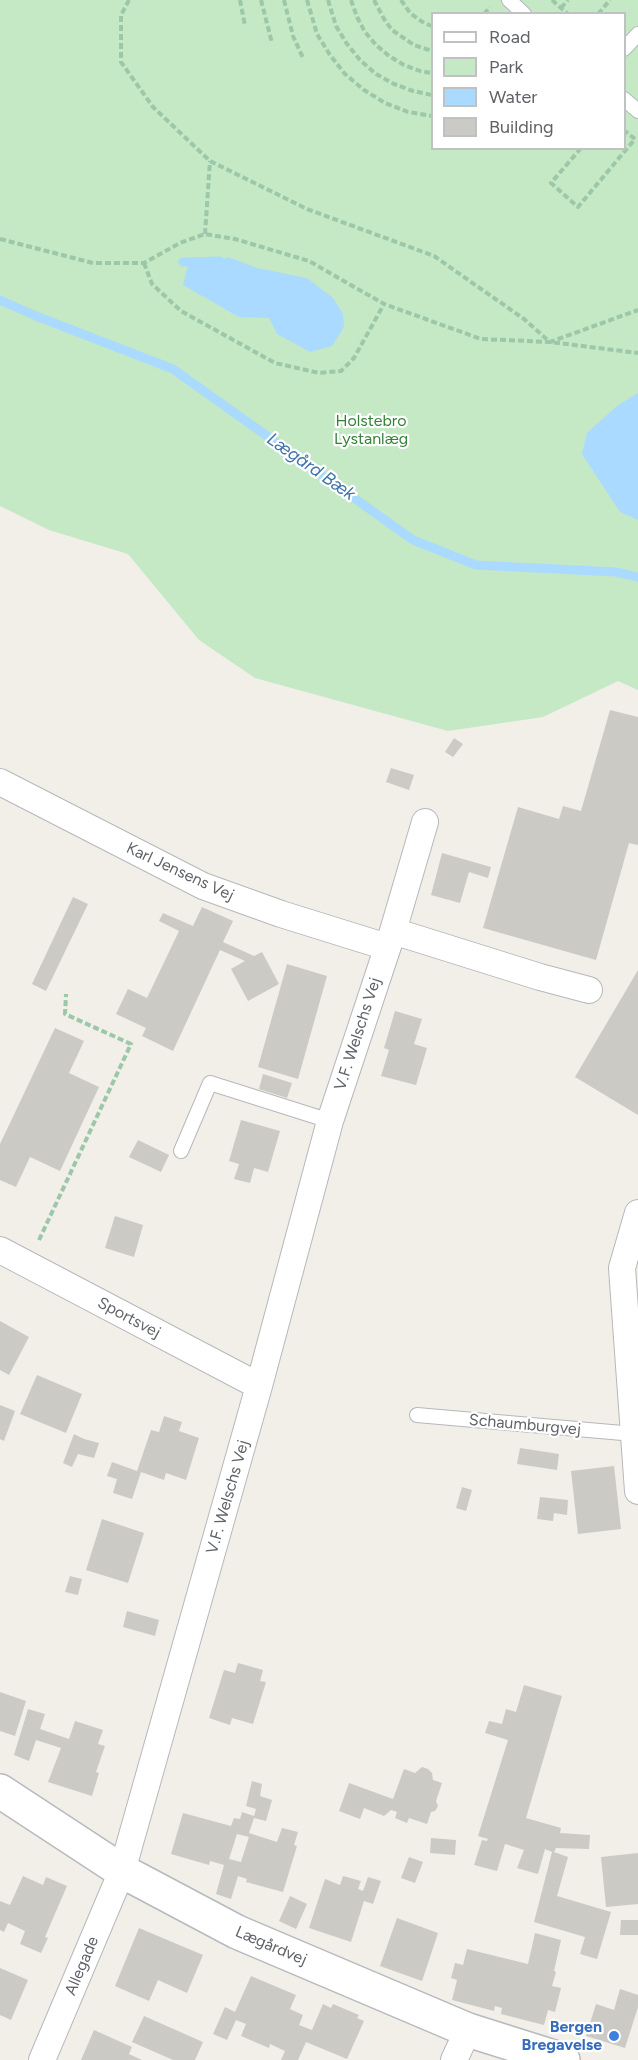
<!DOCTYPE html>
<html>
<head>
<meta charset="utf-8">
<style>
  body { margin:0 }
  #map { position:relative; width:638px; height:2060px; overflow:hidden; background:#f1efe8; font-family:Figtree,sans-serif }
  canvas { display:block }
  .legend { position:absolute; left:431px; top:12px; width:195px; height:138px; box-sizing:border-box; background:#fff; border:2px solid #bfc1c3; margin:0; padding:8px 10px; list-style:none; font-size:18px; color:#5f6368 }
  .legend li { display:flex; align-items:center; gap:12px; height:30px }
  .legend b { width:30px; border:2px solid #bfc1c3 }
</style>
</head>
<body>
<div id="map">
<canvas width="638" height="2060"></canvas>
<ul class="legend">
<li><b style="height:8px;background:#fff"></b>Road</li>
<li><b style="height:16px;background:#c5e8c5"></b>Park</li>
<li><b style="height:16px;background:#aadaff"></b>Water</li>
<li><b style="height:16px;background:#cccac5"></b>Building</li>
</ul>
</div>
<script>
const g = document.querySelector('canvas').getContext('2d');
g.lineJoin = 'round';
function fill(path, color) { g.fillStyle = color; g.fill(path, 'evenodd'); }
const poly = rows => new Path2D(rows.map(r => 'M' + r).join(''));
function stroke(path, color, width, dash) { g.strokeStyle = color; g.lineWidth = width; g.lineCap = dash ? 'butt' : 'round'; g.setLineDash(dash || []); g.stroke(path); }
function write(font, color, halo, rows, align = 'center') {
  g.font = font + ' Figtree,sans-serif'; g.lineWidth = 4.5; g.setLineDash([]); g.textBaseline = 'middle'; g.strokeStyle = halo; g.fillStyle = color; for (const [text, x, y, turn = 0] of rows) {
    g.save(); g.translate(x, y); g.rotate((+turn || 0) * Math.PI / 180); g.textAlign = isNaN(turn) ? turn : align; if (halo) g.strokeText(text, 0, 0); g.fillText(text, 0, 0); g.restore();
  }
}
fill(poly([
  [0,0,638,0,638,690,618,681,543,717,448,731,255,678,199,640,128,554,49,530,0,506],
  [432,14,624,14,624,148,432,148]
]), '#c5e8c5');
fill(poly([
  [228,257,257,268,307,278,333,298,343,314,344,327,332,346,310,352,277,334,269,318,239,317,183,285,189,262,220,261],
  [638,393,638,520,620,512,582,454,587,433,617,406]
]), '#aadaff');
stroke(poly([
  [183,262,220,261],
  [0,300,36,316,173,369,413,540,476,565,616,572,638,577]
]), '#aadaff', 9);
fill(poly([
  [610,710,638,717,638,845,629,843,596,960,483,928,518,807,559,819,563,806,581,811],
  [454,738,463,744,453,757,445,752],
  [391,768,414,775,409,790,386,782],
  [442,853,491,867,488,878,469,872,460,903,431,895],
  [73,897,88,904,46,991,32,984],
  [202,907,233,921,223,942,254,956,262,952,279,984,248,1001,231,969,245,961,220,950,173,1051,142,1036,146,1028,116,1014,128,989,147,998,179,931,159,921,163,913,193,926],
  [287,964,327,976,298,1079,258,1067],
  [638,970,638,1115,575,1077],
  [395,1011,422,1019,414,1044,427,1048,416,1085,381,1076,389,1050,384,1048],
  [55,1028,84,1041,69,1073,99,1087,60,1171,30,1157,16,1187,0,1180,0,1144],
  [263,1074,292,1083,287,1098,259,1089],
  [241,1120,280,1131,268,1172,254,1168,250,1183,234,1179,239,1164,229,1161],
  [138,1140,169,1155,161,1172,129,1157],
  [115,1216,143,1225,134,1257,105,1248],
  [0,1321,29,1337,9,1375,0,1370],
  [37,1375,82,1394,66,1433,20,1414],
  [0,1405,15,1411,4,1441,0,1439],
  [164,1416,182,1422,179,1431,199,1438,186,1480,166,1473,164,1480,141,1472,132,1499,113,1493,117,1479,107,1476,112,1462,137,1471,151,1430,159,1432],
  [74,1434,84,1439,99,1443,94,1458,78,1454,72,1467,63,1463],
  [520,1448,559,1454,557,1470,517,1464],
  [614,1466,621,1529,578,1534,571,1471],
  [462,1487,472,1490,466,1511,456,1508],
  [540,1497,568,1500,567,1515,554,1513,553,1521,537,1519],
  [102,1519,144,1533,128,1583,86,1570],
  [70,1576,82,1579,78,1595,65,1592],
  [127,1611,159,1620,155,1636,123,1627],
  [238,1663,263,1670,260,1681,266,1682,253,1724,232,1718,230,1725,209,1718,224,1670,235,1673],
  [524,1685,562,1696,526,1818,561,1828,560,1833,590,1835,589,1849,556,1848,554,1852,568,1857,557,1896,611,1912,597,1959,580,1954,585,1937,534,1922,552,1852,545,1849,538,1874,517,1868,524,1850,505,1844,497,1871,474,1865,482,1840,487,1841,488,1839,478,1836,508,1740,485,1733,489,1721,502,1724,506,1709,516,1712],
  [0,1692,26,1701,15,1736,0,1731],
  [28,1709,45,1714,40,1729,69,1739,75,1721,103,1730,98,1744,105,1746,96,1772,99,1773,92,1796,48,1782,61,1748,36,1740,29,1761,14,1755],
  [422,1767,428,1769,432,1773,433,1780,442,1783,436,1801,438,1806,435,1811,431,1812,427,1824,409,1818,407,1823,395,1818,397,1812,391,1810,384,1816,364,1808,360,1819,339,1811,349,1783,393,1799,404,1769,415,1773],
  [252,1781,262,1784,260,1796,272,1800,266,1821,254,1818,249,1833,277,1842,282,1828,298,1832,294,1845,297,1846,283,1892,246,1882,247,1879,238,1876,231,1899,216,1894,224,1865,210,1861,209,1865,171,1854,183,1813,231,1826,234,1818,240,1819,242,1812,254,1816,256,1809,246,1806],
  [237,1834,249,1837,241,1862,229,1859],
  [431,1838,456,1840,455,1855,430,1853],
  [638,1853,638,1904,606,1907,601,1857],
  [409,1857,423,1862,415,1883,401,1878],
  [23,1876,43,1885,46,1877,67,1886,45,1937,48,1938,41,1953,20,1944,25,1931,8,1923,4,1932,0,1930,0,1901,10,1905],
  [343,1876,361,1881,358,1889,363,1891,368,1877,381,1881,373,1904,364,1901,351,1942,309,1928,325,1879,340,1885],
  [290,1896,307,1904,296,1929,279,1921],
  [397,1918,438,1933,422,1981,380,1966],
  [621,1920,638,1920,638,1935,620,1935],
  [139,1928,203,1955,187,1993,158,1980,149,2001,115,1986],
  [535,1933,561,1940,554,1971,556,1972,552,1986,561,1988,555,2012,548,2010,544,2025,501,2014,502,2008,495,2006,494,2011,452,2000,457,1980,451,1978,455,1963,463,1965,467,1949,528,1964],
  [0,1968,28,1980,11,2020,0,2015],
  [251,1976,296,1995,290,2009,303,2015,299,2025,312,2030,323,2004,331,2008,333,2004,359,2015,357,2018,364,2021,347,2059,306,2042,298,2060,281,2060,285,2051,270,2044,269,2048,241,2036,246,2024,236,2020,227,2040,213,2034,225,2007,235,2012],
  [620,1989,638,1995,638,2007,625,2048,586,2036,596,2004,614,2010],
  [144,2016,203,2042,195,2060,173,2060,132,2042],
  [94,2030,132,2047,129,2054,142,2060,81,2060]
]), '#cccac5');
const lane = poly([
  [509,0,524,14],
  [624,49,638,34],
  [624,99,638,111],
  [181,1151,210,1083,330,1121],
  [417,1415,634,1434]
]);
const street = poly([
  [0,782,203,886,281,914,387,947],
  [425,822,393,931,540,977,589,990],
  [638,1213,622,1268,638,1491],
  [0,1250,259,1386],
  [42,2060,122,1871,259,1386,330,1121,393,931],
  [454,2060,468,2030]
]);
const secondary = poly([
  [0,1791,122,1871,237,1932,468,2030,563,2060]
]);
stroke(lane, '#b5b8bc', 16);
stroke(street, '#b5b8bc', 28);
stroke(secondary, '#b6babf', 36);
stroke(poly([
  [129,0,121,15,121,62,153,107,210,161,307,209,434,256,524,319,550,342,638,310],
  [240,0,245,26],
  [261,0,272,43],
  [284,0,293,36,303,58],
  [307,0,317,34,330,55,345,74,364,90,385,103,408,112,432,116],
  [328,0,336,26,347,44,360,60,376,74,394,84,413,91,432,95],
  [351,0,357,17,365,32,376,45,389,56,404,65,420,71,432,73],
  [374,0,384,19,392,30,414,45,432,51],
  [401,0,410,13,424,23,432,26],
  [552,0,568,14],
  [561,8,568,0],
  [484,14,490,7],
  [598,14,610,0],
  [581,148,551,183,578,207,635,139,625,131],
  [205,234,210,161],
  [0,239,93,263,144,263,180,243,205,234,235,239,309,261,384,304,481,339,550,342,638,353],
  [144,263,152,284,181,311,275,363,319,373,341,371,354,358,384,304],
  [39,1240,131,1044,65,1014,66,994]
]), '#9cc7a9', 4, [6, 3]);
stroke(lane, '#fff', 14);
stroke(street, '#fff', 26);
stroke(secondary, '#fff', 33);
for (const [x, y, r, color] of [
  [614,2036,6,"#3f7fe0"]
]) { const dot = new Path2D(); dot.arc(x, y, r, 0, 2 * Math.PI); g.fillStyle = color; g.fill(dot); stroke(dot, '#fff', 2); }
write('16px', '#348238', '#fff', [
  ["Holstebro",371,421],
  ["Lystanlæg",371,439]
]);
write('16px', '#5f6368', '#fff', [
  ["Karl Jensens Vej",180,872,25],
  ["V.F. Welschs Vej",358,1034,-72],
  ["Sportsvej",129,1318,28],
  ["Schaumburgvej",525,1425,5],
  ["V.F. Welschs Vej",228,1497,-74],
  ["Lægårdvej",271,1946,23],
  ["Allegade",82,1966,-67]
]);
write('bold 16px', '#366cbe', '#fff', [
  ["Bergen",602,2027],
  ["Bregavelse",602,2045]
], 'right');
write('italic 18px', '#4174aa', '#fff', [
  ["Lægård Bæk",311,467,35]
]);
</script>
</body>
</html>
